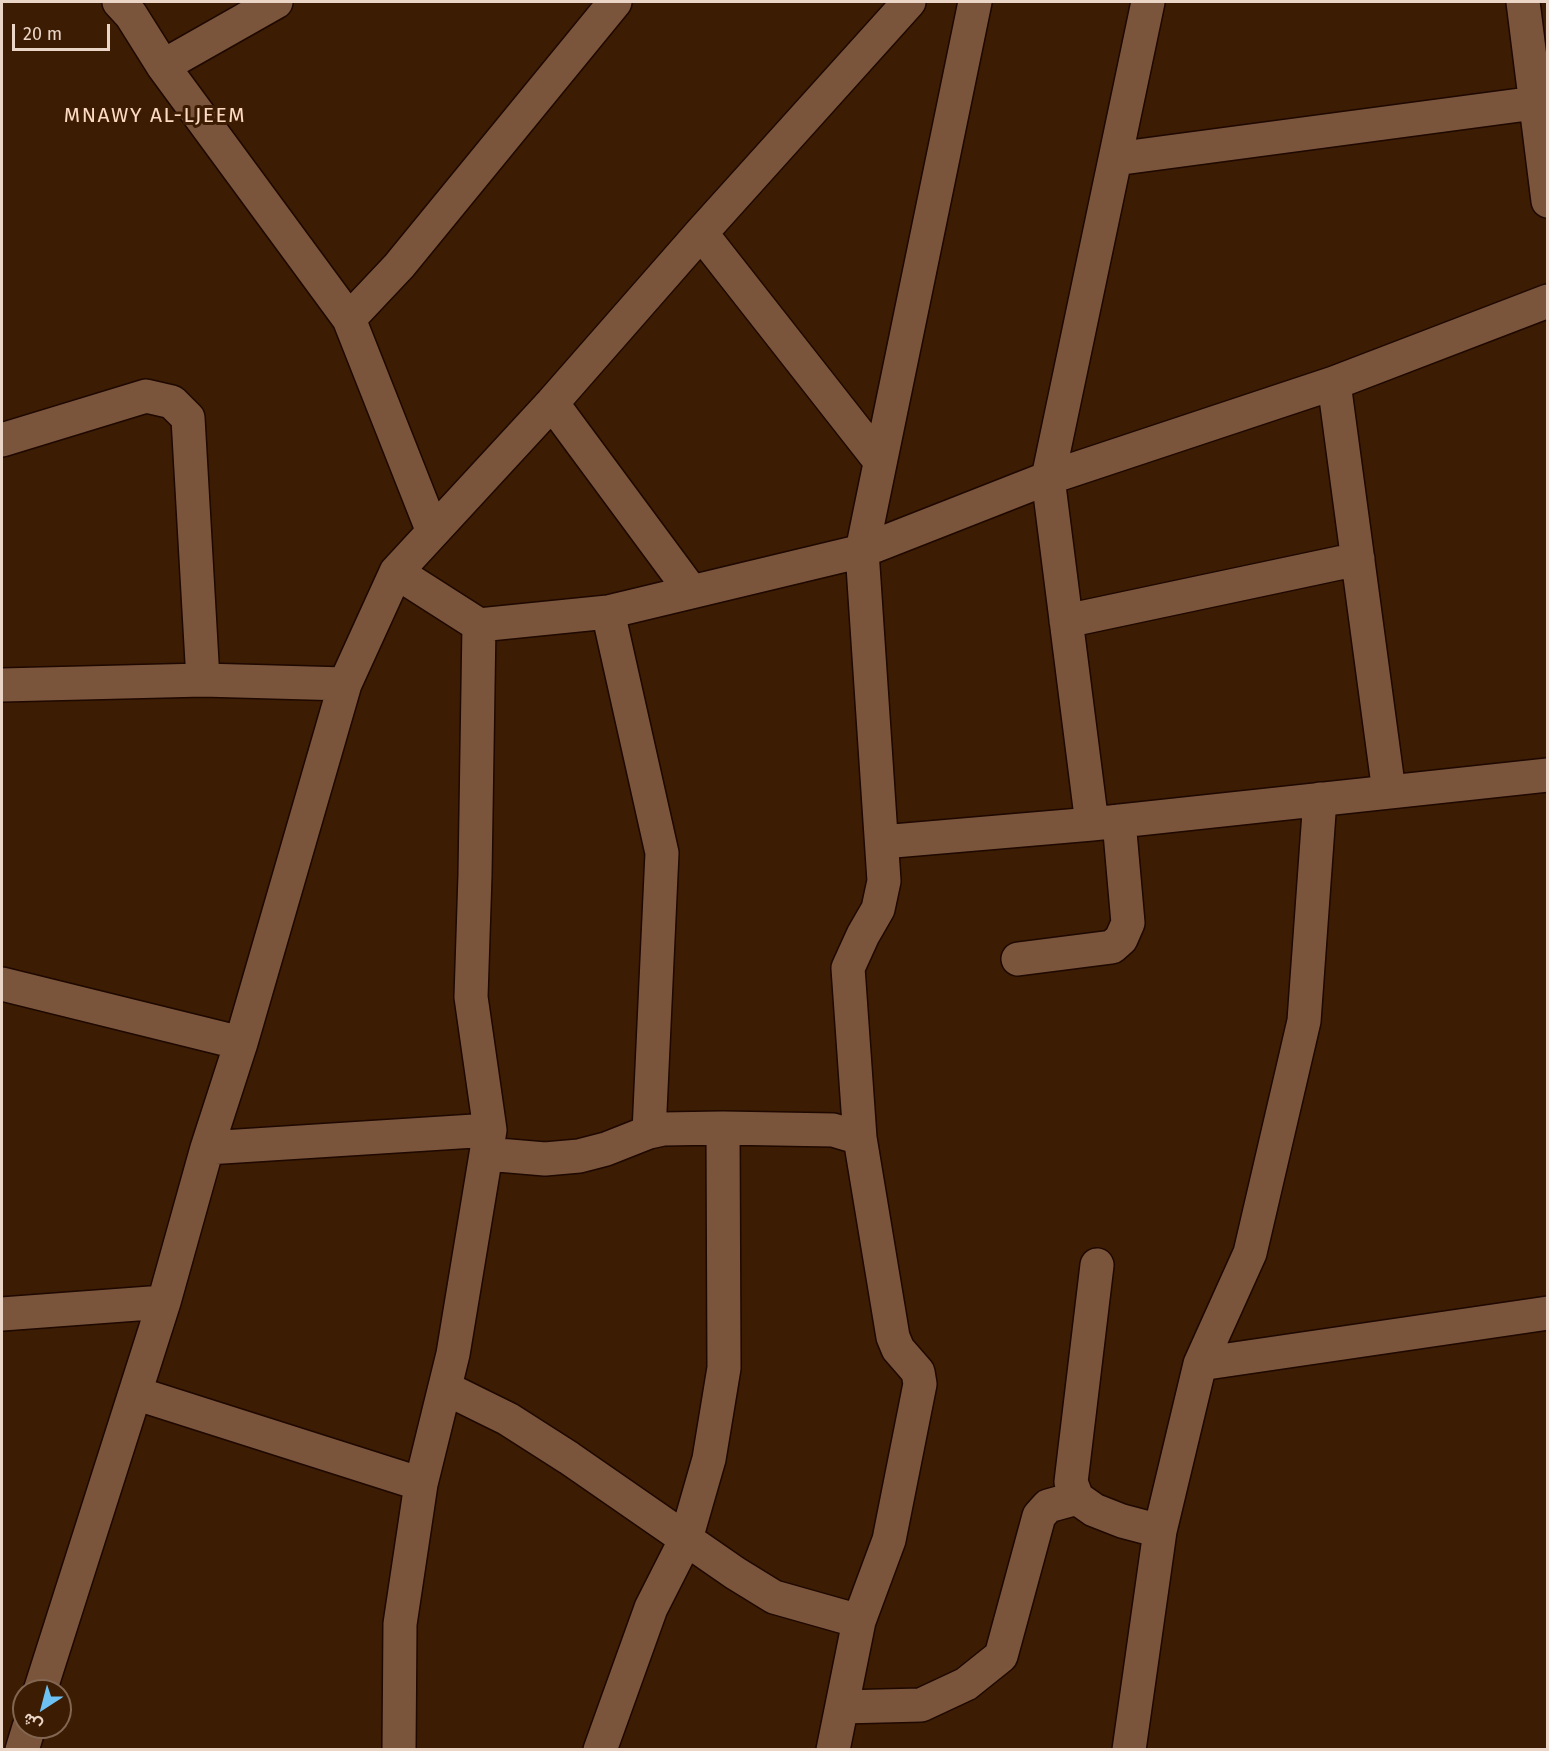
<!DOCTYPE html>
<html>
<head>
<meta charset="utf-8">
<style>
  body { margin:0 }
  #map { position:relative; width:1549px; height:1751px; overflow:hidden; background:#3c1c03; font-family:"Fira Sans",Vazirmatn,sans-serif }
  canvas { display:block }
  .frame { position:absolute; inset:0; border:3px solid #ebd5c7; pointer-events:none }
  .north { position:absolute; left:12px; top:1679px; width:60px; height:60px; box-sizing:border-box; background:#3c1c03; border:2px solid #826651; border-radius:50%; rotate:216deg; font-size:16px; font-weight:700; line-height:24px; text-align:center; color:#ebd5c7 }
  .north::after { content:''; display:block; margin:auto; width:21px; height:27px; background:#6dc2f3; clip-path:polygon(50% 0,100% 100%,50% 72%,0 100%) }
  .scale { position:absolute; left:12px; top:24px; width:98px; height:27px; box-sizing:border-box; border:3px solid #ebd5c7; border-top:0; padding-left:8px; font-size:18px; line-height:21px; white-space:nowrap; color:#ebd5c7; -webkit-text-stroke:4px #3c1c03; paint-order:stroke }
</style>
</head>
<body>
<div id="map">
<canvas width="1549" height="1751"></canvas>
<div class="frame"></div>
<div class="north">ش</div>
<div class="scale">20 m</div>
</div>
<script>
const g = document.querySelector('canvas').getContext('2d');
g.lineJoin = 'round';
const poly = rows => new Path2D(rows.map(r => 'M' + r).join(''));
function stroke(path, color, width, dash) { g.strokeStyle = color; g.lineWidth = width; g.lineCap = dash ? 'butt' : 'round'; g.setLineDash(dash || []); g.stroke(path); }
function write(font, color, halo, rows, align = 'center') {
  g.font = font + ' "Fira Sans",sans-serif'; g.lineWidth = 6; g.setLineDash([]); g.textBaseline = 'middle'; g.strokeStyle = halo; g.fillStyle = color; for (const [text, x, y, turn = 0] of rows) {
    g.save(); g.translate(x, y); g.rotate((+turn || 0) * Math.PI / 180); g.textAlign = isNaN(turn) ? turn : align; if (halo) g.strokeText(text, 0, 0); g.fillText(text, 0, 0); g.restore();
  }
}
const minor = poly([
  [119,2,131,15,163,66,349,319,433,532],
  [1523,2,1548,201],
  [163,66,276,2],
  [1115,159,1535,103],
  [701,233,880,461],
  [349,319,399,266,615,2],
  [1334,383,1389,792],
  [552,403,691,591],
  [2,440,146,396,172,402,188,418,203,680],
  [396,572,479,625,608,612,862,551,1048,478,1334,383,1548,301],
  [608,612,662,853,649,1132],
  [1066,621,1358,559],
  [2,685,203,680,345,684],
  [1092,824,1048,478,1148,2],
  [882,842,1092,824,1548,775],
  [1018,959,1112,947,1121,939,1128,923,1119,821],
  [2,984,241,1043],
  [207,1148,490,1130],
  [486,1154,545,1159,579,1156,606,1149,649,1132,663,1129,723,1128,833,1130,860,1138],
  [1097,1265,1071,1482,1077,1498,1094,1510,1122,1521,1160,1531],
  [2,1314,164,1302],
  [1200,1364,1548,1313],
  [445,1388,508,1419,569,1458,735,1573,774,1597,859,1621],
  [135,1393,421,1484],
  [40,1691,164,1302,207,1148,241,1043,345,684,396,572,552,403,701,233,909,2],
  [842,1707,921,1705,966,1684,1001,1656,1039,1516,1048,1506,1077,1498],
  [22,1750,29,1727],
  [399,1750,400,1624,421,1484,453,1354,490,1130,471,997,475,875,479,625],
  [600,1750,651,1608,686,1539,709,1459,724,1368,723,1128],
  [833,1750,859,1621,889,1540,920,1384,918,1372,898,1349,893,1337,860,1138,848,968,863,935,878,909,884,881,862,551,975,2],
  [1129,1750,1160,1531,1200,1364,1250,1253,1304,1021,1320,799]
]);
stroke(minor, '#1e0800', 36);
stroke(minor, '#7a553c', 33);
g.letterSpacing = '1.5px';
write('21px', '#fddac3', '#3c1c03', [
  ["MNAWY AL-LJEEM",155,116]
]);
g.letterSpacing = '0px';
</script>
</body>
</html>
